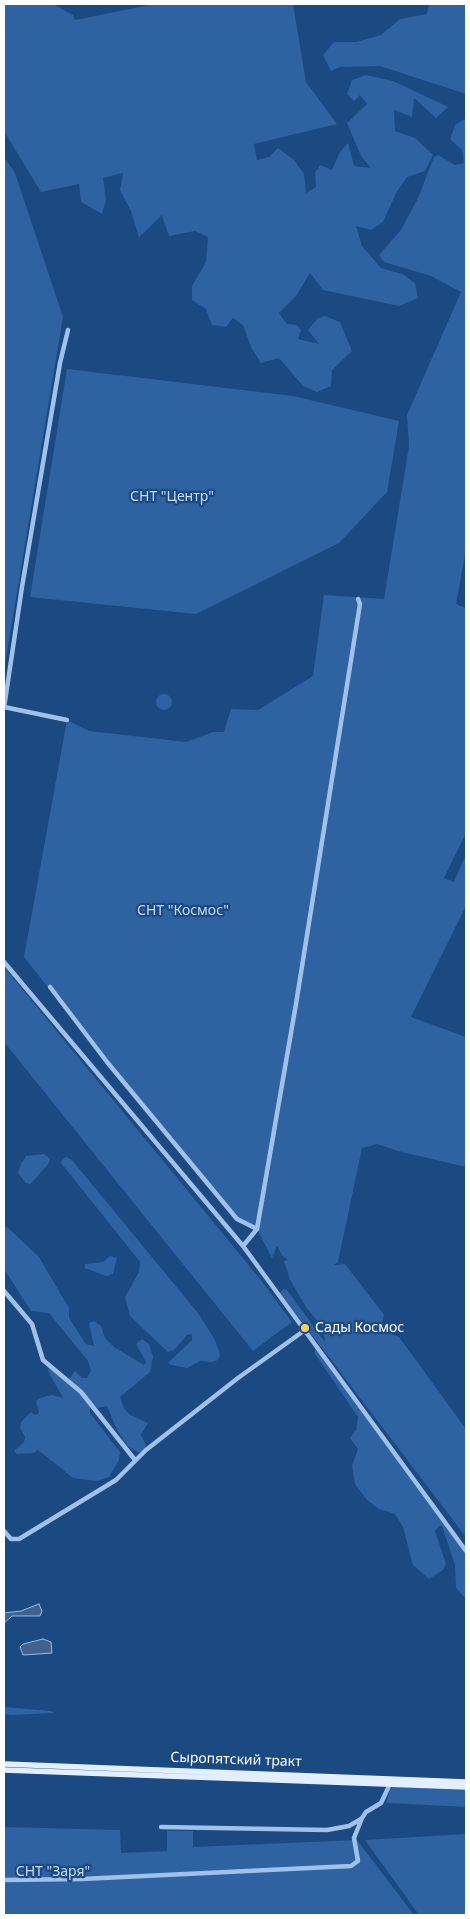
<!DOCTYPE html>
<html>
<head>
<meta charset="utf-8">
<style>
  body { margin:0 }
  #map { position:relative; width:470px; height:1919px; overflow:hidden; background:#1b4982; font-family:"Noto Sans",sans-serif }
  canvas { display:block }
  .frame { position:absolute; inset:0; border:5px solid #fff; pointer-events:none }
</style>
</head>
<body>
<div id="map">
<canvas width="470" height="1919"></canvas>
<div class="frame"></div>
</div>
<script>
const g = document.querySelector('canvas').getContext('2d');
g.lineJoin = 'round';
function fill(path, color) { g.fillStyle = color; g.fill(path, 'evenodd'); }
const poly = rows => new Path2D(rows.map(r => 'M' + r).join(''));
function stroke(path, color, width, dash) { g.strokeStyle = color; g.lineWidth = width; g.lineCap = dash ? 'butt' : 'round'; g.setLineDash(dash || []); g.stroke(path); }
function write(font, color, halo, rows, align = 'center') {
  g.font = font + ' "Noto Sans",sans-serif'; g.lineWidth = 4.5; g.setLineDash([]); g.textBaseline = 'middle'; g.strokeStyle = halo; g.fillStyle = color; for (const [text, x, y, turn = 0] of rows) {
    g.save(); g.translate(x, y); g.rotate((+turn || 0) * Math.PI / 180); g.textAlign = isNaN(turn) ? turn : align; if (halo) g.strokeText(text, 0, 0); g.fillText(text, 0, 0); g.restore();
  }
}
fill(poly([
  [4,4,53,4,73,15,75,20,154,4,293,4,306,82,337,124,254,144,257,160,269,157,278,148,294,160,304,174,306,193,316,187,315,173,320,165,332,170,340,152,348,143,354,166,371,168,361,156,347,123,367,104,360,95,354,101,347,94,352,80,366,75,393,81,448,107,436,118,414,98,412,117,394,110,395,131,415,138,433,155,425,171,407,177,396,193,383,222,371,230,356,226,362,246,381,268,402,274,415,283,418,298,399,306,323,290,310,273,296,296,279,313,287,324,297,325,301,330,298,339,319,344,308,330,318,318,325,316,340,322,352,351,332,370,331,386,317,392,303,386,279,358,261,363,251,347,243,325,233,318,226,327,212,325,206,309,192,300,192,286,206,262,208,237,195,231,169,236,162,215,139,237,131,211,120,190,123,173,103,178,106,200,102,214,81,202,79,184,41,192,4,131],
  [429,4,466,4,466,94,380,66,340,67,331,71,323,55,334,42,356,42,381,35,400,19,427,14],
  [466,118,466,549,456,604,466,608,466,833,444,878,454,882,466,854,466,906,411,1017,466,1037,466,1167,398,1151,377,1144,362,1148,338,1262,334,1265,345,1264,384,1315,382,1322,389,1333,399,1337,466,1429,466,1537,280,1293,283,1289,287,1290,325,1342,323,1328,306,1307,290,1280,284,1261,288,1260,282,1255,277,1246,272,1258,257,1229,244,1224,107,1062,24,957,67,720,89,731,186,742,213,732,224,732,231,709,258,710,313,676,324,595,384,599,409,446,407,415,461,292,431,276,384,262,379,255,401,230,418,198,434,157,438,155,455,165,464,163,462,150,450,139,455,125],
  [4,157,15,173,63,317,4,670],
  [67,369,293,396,399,421,387,492,339,543,196,614,30,597],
  '156 702a8 8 0 1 1 16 0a8 8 0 1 1-16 0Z',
  [4,967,260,1279,292,1322,253,1351,4,1042],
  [44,1154,50,1159,49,1163,36,1178,30,1184,26,1183,18,1173,21,1164,26,1156],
  [66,1157,72,1160,198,1313,215,1340,220,1354,218,1360,212,1362,200,1361,187,1368,171,1365,168,1363,192,1340,192,1334,187,1335,174,1350,168,1352,130,1316,125,1297,139,1272,140,1262,61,1163,62,1160],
  [7,1227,39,1257,69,1308,69,1318,86,1344,94,1346,89,1323,94,1321,101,1326,105,1338,114,1347,144,1365,146,1362,136,1344,142,1339,149,1344,153,1357,150,1372,120,1397,124,1408,130,1415,148,1423,141,1435,146,1445,145,1449,139,1453,128,1446,117,1430,107,1406,98,1408,93,1405,90,1408,90,1413,120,1452,119,1460,109,1477,97,1481,73,1478,38,1450,34,1453,17,1454,14,1451,24,1442,25,1437,20,1428,21,1422,31,1412,35,1415,39,1413,36,1401,40,1398,52,1395,63,1398,48,1371,49,1368,65,1380,70,1378,75,1371,82,1378,87,1378,91,1371,88,1361,49,1313,31,1311,4,1269,4,1228],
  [110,1256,117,1258,113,1274,106,1276,85,1268,85,1264,103,1262],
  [315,1347,466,1552,466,1599,456,1588,455,1565,442,1526,439,1526,435,1531,446,1564,443,1570,429,1579,413,1565,403,1527,395,1514,379,1509,367,1500,355,1484,352,1466,358,1449,350,1438,356,1430,358,1417,315,1354],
  [4,1707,51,1711,54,1713,12,1715,4,1714],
  [393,1787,466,1790,466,1807,388,1803,386,1802,390,1790],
  [4,1827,120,1830,121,1853,167,1851,167,1831,193,1831,193,1847,357,1840,414,1915,4,1915],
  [466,1834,466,1915,419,1915,365,1840]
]), '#2e62a1');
const water = poly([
  [39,1604,42,1611,40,1616,12,1616,4,1623,4,1613,21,1611,39,1604],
  [43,1639,51,1642,52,1653,23,1655,20,1647,23,1644,43,1639]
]);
fill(water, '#40628c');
stroke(water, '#92bdec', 1);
stroke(poly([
  [4,707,67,720],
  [4,708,22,587,60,363,68,330],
  [4,962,243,1246,466,1551],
  [50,987,107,1062,237,1219,257,1229],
  [243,1246,257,1229,296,1004,360,604,358,599],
  [4,1291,32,1324,43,1360,81,1392,135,1460],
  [4,1531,11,1539,19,1539,116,1480,146,1450,238,1378,305,1330],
  [161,1827,327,1830,349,1826,361,1819],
  [4,1880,82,1879,351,1866,358,1861,354,1838,362,1818,366,1812,381,1803,390,1784]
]), '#a0c2ea', 4.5);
stroke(poly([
  [4,1764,466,1782],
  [4,1770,466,1787]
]), '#e3eefe', 5.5);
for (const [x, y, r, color] of [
  [305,1328,5,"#fccd5c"]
]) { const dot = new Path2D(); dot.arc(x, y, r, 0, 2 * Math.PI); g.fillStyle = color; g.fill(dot); stroke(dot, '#1b4982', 2); }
write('14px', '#c4dcf8', '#1b4982', [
  ["СНТ \"Центр\"",172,497],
  ["СНТ \"Космос\"",183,911],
  ["СНТ \"Заря\"",53,1872]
]);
write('14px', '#fff', '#1b4982', [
  ["Сады Космос",315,1328]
], 'left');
write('14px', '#fff', '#1b4982', [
  ["Сыропятский тракт",236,1760,2]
]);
</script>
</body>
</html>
